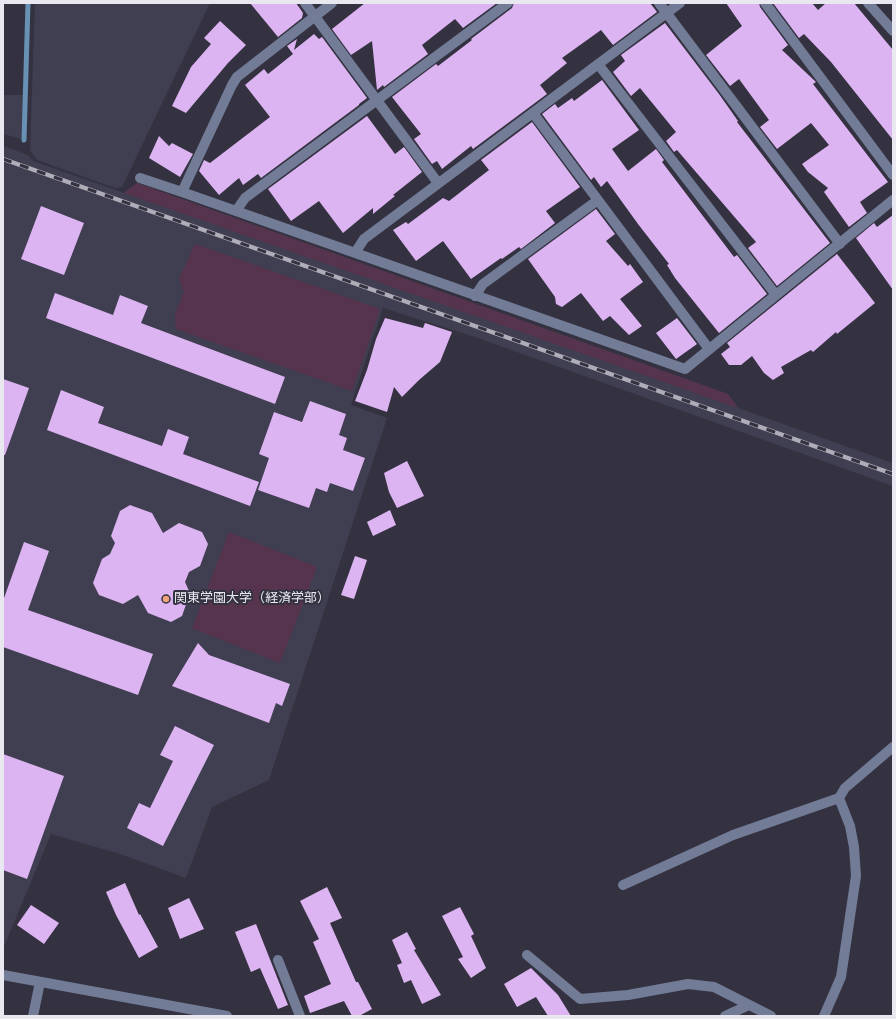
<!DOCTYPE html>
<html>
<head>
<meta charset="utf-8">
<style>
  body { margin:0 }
  #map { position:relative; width:896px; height:1019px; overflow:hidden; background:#343240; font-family:"Source Sans 3",sans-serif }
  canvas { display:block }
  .frame { position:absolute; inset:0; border:4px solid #e9e8f1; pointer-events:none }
</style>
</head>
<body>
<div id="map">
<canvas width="896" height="1019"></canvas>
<div class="frame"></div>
</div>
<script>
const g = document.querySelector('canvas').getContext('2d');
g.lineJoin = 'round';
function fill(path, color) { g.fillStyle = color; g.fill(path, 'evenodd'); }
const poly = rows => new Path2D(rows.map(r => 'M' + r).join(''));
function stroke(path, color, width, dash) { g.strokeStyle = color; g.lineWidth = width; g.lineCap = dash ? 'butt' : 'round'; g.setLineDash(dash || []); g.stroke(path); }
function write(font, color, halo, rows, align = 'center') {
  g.font = font + ' "Source Sans 3","Noto Sans JP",sans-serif'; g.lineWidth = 4; g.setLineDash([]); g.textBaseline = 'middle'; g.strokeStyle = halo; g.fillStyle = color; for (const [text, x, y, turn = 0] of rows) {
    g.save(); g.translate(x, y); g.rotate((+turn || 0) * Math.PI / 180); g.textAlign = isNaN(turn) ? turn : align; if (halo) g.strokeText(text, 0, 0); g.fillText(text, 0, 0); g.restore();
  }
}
fill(poly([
  [35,3,210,3,122,187,115,188,37,160,30,150],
  [3,95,25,95,24,140,3,134],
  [3,146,28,155,33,161,124,193,137,183,728,394,738,408,893,463,893,486,472,336,383,308,351,405,387,418,269,780,212,807,186,878,120,854,51,834,3,949]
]), '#403e51');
fill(poly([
  [137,183,728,394,738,408,124,193],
  [195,244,380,309,352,391,176,329,175,314,184,292,179,279],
  [229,532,317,567,280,663,192,628]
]), '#57344d');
stroke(poly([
  [24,140,28,3]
]), '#6891b3', 5);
fill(poly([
  [250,3,296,3,303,13,302,18,278,37],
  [365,3,497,3,463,28,455,19,422,45,428,54,384,87,383,85,377,90,372,41,351,55,332,29],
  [514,3,650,3,657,12,613,45,601,30,562,58,567,63,540,85,547,94,473,149,471,146,442,169,437,161,432,164,414,139,421,134,392,97,436,64,438,66,472,40,471,39,512,8],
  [726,3,759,3,760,7,788,45,782,50,816,82,813,84,888,182,860,202,867,213,849,227,824,192,828,188,808,172,802,164,829,145,811,123,777,149,760,127,769,120,739,79,730,86,706,55,742,26],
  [773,3,812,3,818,10,826,3,854,3,893,50,893,140,831,62,804,34,799,38],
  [220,21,246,45,228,63,186,113,172,106,191,67,211,44,204,38],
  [665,23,719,94,738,121,737,122,830,243,777,286,748,248,756,242,677,150,674,152,666,141,676,132,640,88,631,96,613,72,625,61,621,55],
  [314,34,319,39,322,37,367,98,359,104,359,105,261,178,258,174,243,185,239,178,219,195,199,171,204,160,210,163,270,117,245,85,264,69,268,74,293,54,287,46,297,39,294,50],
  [602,80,639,130,612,149,628,171,656,149,664,160,662,162,734,257,737,255,767,294,719,333,675,278,667,265,669,264,638,224,607,181,601,187,594,177,591,180,542,114,555,104,558,108,572,98,574,101],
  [367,116,395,154,404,147,422,172,393,195,395,196,373,214,373,208,343,233,319,201,291,221,268,189],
  [532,122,580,187,546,211,555,223,521,249,519,247,502,259,501,258,471,279,443,241,416,261,393,230,406,222,408,224,443,198,449,201,489,170,481,160],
  [159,136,169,146,172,143,193,154,180,177,149,158],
  [41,206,84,223,64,275,21,259],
  [596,209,615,234,606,241,628,266,630,264,643,282,620,299,642,326,629,335,610,316,603,321,581,293,562,307,556,304,555,297,528,259],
  [893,215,893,290,856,238,874,223,877,227],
  [837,254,875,303,837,334,836,332,813,352,811,350,781,367,784,373,773,380,764,373,752,356,741,365,729,365,721,354,730,347,727,343],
  [55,293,113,315,120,295,148,306,141,323,285,377,275,404,46,318],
  [385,318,423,328,425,323,452,332,440,362,419,380,402,397,394,387,387,412,355,401,367,370,376,339],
  [677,318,697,344,676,359,656,333],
  [3,379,29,388,5,455,3,455],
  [61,390,104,407,98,423,162,446,168,429,189,437,183,454,259,482,250,506,47,430],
  [310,401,346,414,339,435,347,438,343,450,365,458,353,491,330,483,327,492,316,488,309,508,258,490,269,458,259,454,274,412,302,422],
  [407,461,424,496,397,508,389,492,384,473],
  [130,505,152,513,163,533,179,523,202,532,208,544,200,566,189,572,185,582,190,593,182,616,171,622,148,613,138,595,123,604,99,595,93,583,102,559,110,554,115,543,111,536,120,511],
  [390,510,396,525,373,536,367,522],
  [24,542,49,551,28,610,153,654,138,695,3,647,3,601],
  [355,556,367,560,354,599,341,595],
  [198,643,209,655,290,684,282,706,276,703,269,723,172,686],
  [175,726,214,745,163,846,127,828,139,803,150,808,173,761,160,755],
  [3,754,64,776,27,879,3,870],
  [125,883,139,915,140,914,158,947,139,958,116,915,106,892],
  [327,887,342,918,330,923,356,982,358,982,372,1009,359,1016,352,1016,344,1001,310,1013,304,996,331,984,313,942,319,939,300,901],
  [189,898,204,929,180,939,168,908],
  [31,905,59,923,44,944,17,925],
  [460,907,474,934,471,936,486,968,471,978,458,959,463,957,442,916],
  [256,924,288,1005,278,1009,260,968,251,972,235,932],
  [407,932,416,949,414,950,441,995,422,1004,411,980,404,983,397,965,402,963,392,940],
  [531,968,558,995,571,1016,548,1016,536,997,517,1007,504,984]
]), '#ddb4f2');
stroke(poly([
  [305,3,438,183],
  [659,3,840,244],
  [765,3,893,175],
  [868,3,893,31],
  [598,64,776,295],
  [533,113,709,349],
  [140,178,182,192,685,369,893,200],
  [182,192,232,85,237,77,332,3],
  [236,211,245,198,508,3],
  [355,253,364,239,680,3],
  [475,296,483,284,598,200],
  [623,885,733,835,839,798,845,788,893,747],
  [527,955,580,999,628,995,688,984,714,987,771,1016],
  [278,960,300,1016],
  [3,975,227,1016],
  [33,1016,40,982],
  [725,1016,749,1005],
  [824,1016,841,977,856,876,854,847,850,826,839,798]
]), '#727c97', 10);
const rail = poly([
  [3,159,893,474]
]);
stroke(rail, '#afaeb8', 4.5);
stroke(rail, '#343240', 3, [9]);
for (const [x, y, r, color] of [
  [166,599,4,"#f0a27a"]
]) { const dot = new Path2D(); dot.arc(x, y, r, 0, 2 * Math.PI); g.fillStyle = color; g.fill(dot); stroke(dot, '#343240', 1.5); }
write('13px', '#e9e8f1', '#343240', [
  ["関東学園大学（経済学部）",174,599]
], 'left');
</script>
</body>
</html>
